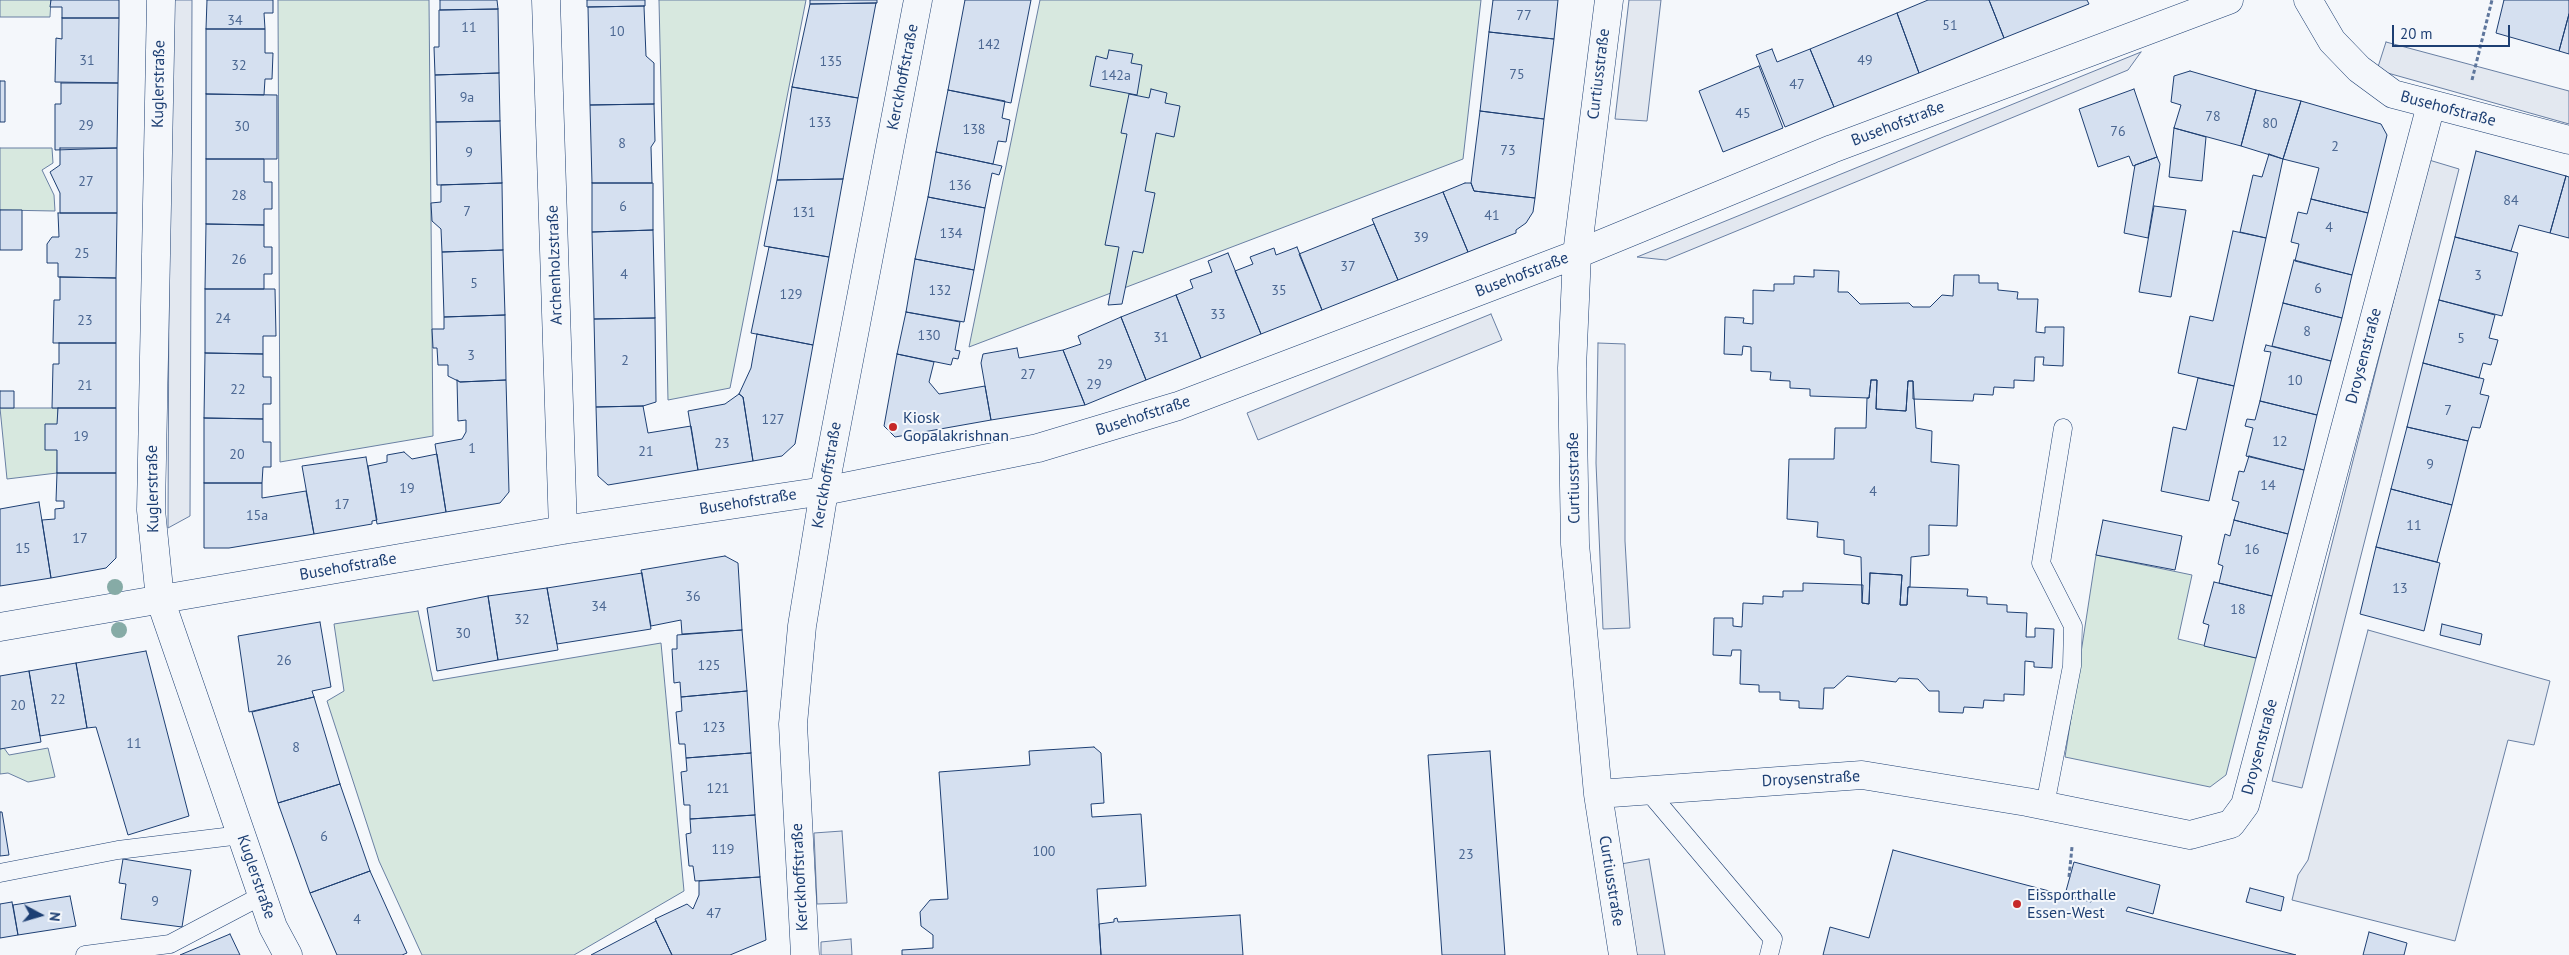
<!DOCTYPE html>
<html>
<head>
<meta charset="utf-8">
<style>
  body { margin:0 }
  #map { position:relative; width:2569px; height:955px; overflow:hidden; background:#f4f7fb; font-family:"PT Sans",sans-serif }
  canvas { display:block }
  .north { position:absolute; left:15px; top:890px; width:50px; height:50px; -webkit-text-stroke:4px #f4f7fb; paint-order:stroke; rotate:96deg; font-size:14px; font-weight:700; line-height:20px; text-align:center; color:#1d3f73 }
  .north::after { content:''; display:block; margin:auto; width:18px; height:22px; background:#1d3f73; clip-path:polygon(50% 0,100% 100%,50% 72%,0 100%) }
  .scale { position:absolute; left:2392px; top:25px; width:118px; height:22px; box-sizing:border-box; border:2px solid #1d3f73; border-top:0; padding-left:6px; font-size:15px; line-height:18px; white-space:nowrap; color:#1d3f73; -webkit-text-stroke:4px #f4f7fb; paint-order:stroke }
</style>
</head>
<body>
<div id="map">
<canvas width="2569" height="955"></canvas>
<div class="north">N</div>
<div class="scale">20 m</div>
</div>
<script>
const g = document.querySelector('canvas').getContext('2d');
g.lineJoin = 'round';
function fill(path, color) { g.fillStyle = color; g.fill(path, 'evenodd'); }
const poly = rows => new Path2D(rows.map(r => 'M' + r).join(''));
function stroke(path, color, width, dash) { g.strokeStyle = color; g.lineWidth = width; g.lineCap = dash ? 'butt' : 'round'; g.setLineDash(dash || []); g.stroke(path); }
function write(font, color, halo, rows, align = 'center') {
  g.font = font + ' "PT Sans",sans-serif'; g.lineWidth = 4; g.setLineDash([]); g.textBaseline = 'middle'; g.strokeStyle = halo; g.fillStyle = color; for (const [text, x, y, turn = 0] of rows) {
    g.save(); g.translate(x, y); g.rotate((+turn || 0) * Math.PI / 180); g.textAlign = isNaN(turn) ? turn : align; if (halo) g.strokeText(text, 0, 0); g.fillText(text, 0, 0); g.restore();
  }
}
const green = poly([
  [0,0,51,0,50,17,0,17,0,0],
  [278,0,429,0,433,436,280,462,278,0],
  [659,0,806,0,730,388,668,400,659,0],
  [1040,0,1481,0,1463,159,969,347,1040,0],
  [0,148,52,148,53,163,42,170,54,195,55,211,0,210,0,148],
  [0,408,58,408,57,473,7,479,0,408],
  [2096,555,2192,575,2178,639,2256,658,2226,775,2210,787,2065,757,2096,555],
  [418,611,433,681,661,643,684,891,574,955,422,955,379,861,327,701,344,691,334,624,418,611],
  [4,748,9,755,48,748,55,777,28,782,8,773,0,774,0,749,4,748]
]);
fill(green, '#d7e8df');
stroke(green, '#687fa3', 1);
const parking = poly([
  [170,0,192,0,190,516,168,528,170,0],
  [1629,0,1661,0,1647,121,1615,119,1629,0],
  [2386,42,2569,91,2569,124,2377,70,2386,42],
  [2141,52,2128,70,1666,260,1637,257,2141,52],
  [2429,160,2459,169,2302,788,2272,781,2429,160],
  [1491,314,1502,340,1258,440,1247,413,1491,314],
  [1598,343,1625,344,1625,541,1630,628,1603,629,1596,463,1598,343],
  [2368,630,2550,681,2534,745,2508,740,2455,941,2292,900,2298,875,2308,860,2368,630],
  [842,831,847,903,817,904,814,833,842,831],
  [1649,859,1665,955,1636,955,1621,864,1649,859],
  [851,939,852,955,821,955,821,942,851,939]
]);
fill(parking, '#e3e8f0');
stroke(parking, '#687fa3', 1);
const building = poly([
  [51,0,119,0,119,18,62,18,62,7,50,7,51,0],
  [207,0,273,0,273,13,264,13,265,29,206,29,207,0],
  [440,0,497,0,498,9,440,10,440,0],
  [587,0,645,0,645,6,587,7,587,0],
  [810,0,877,0,877,3,810,4,810,0],
  [965,0,1031,0,1011,103,948,90,965,0],
  [1493,0,1558,0,1554,39,1489,32,1493,0],
  [1928,0,1989,0,2004,38,1919,73,1897,13,1928,0],
  [1989,0,2087,0,2089,4,2004,38,1989,0],
  [2504,0,2569,0,2569,14,2559,51,2496,33,2504,0],
  [876,3,858,98,792,87,810,4,876,3],
  [644,6,646,56,654,63,654,104,590,105,588,7,644,6],
  [498,9,499,73,435,75,434,47,439,47,439,10,498,9],
  [1897,13,1919,73,1834,107,1810,49,1897,13],
  [2569,14,2569,54,2559,51,2569,14],
  [62,18,119,18,118,83,55,82,56,38,62,39,62,18],
  [206,29,265,29,265,53,273,53,272,79,265,79,264,95,206,94,206,29],
  [1489,32,1554,39,1544,119,1480,111,1489,32],
  [1772,49,1777,62,1810,49,1834,107,1785,127,1756,55,1772,49],
  [1109,50,1133,54,1131,63,1142,65,1137,95,1090,86,1096,56,1107,59,1109,50],
  [1759,66,1783,128,1723,152,1699,91,1759,66],
  [2190,71,2256,90,2241,146,2174,128,2181,105,2171,102,2174,76,2190,71],
  [499,73,500,121,436,122,435,75,499,73],
  [0,81,5,81,5,122,0,122,0,81],
  [61,83,118,83,117,148,55,150,55,104,61,104,61,83],
  [792,87,858,98,843,179,777,180,792,87],
  [1151,89,1167,93,1165,103,1180,106,1174,137,1156,133,1145,191,1155,193,1143,253,1133,251,1122,304,1108,305,1119,247,1105,245,1127,134,1121,133,1129,94,1149,98,1151,89],
  [2134,89,2157,157,2133,166,2129,156,2098,167,2079,109,2134,89],
  [948,90,1005,101,1002,118,1010,120,1006,142,998,141,993,164,936,152,948,90],
  [2256,90,2301,101,2283,159,2241,146,2256,90],
  [206,94,277,95,277,159,206,159,206,94],
  [2301,101,2381,124,2387,135,2368,213,2311,199,2319,168,2283,159,2301,101],
  [654,104,655,141,651,147,652,183,592,183,590,105,654,104],
  [1480,111,1544,119,1535,198,1474,191,1471,183,1480,111],
  [500,121,502,183,437,185,436,122,500,121],
  [2174,128,2206,137,2202,181,2169,177,2174,128],
  [60,148,117,148,117,213,60,213,60,193,50,172,60,165,60,148],
  [2476,151,2566,176,2550,233,2519,225,2511,251,2455,237,2476,151],
  [936,152,1002,166,999,175,992,173,985,208,928,197,936,152],
  [2269,154,2283,159,2266,238,2240,232,2253,175,2262,177,2269,154],
  [2157,157,2160,164,2148,238,2124,233,2135,165,2157,157],
  [206,159,264,159,264,182,272,182,272,209,264,209,264,225,206,224,206,159],
  [2566,176,2569,177,2569,238,2550,233,2566,176],
  [843,179,829,257,764,246,777,180,843,179],
  [502,183,503,250,442,252,441,229,432,221,431,203,441,202,441,185,502,183],
  [592,183,653,183,653,230,592,232,592,183],
  [1465,183,1471,183,1474,191,1535,198,1533,212,1526,223,1516,230,1516,233,1468,252,1443,192,1465,183],
  [1443,192,1468,252,1398,280,1372,219,1443,192],
  [928,197,985,208,974,270,915,259,928,197],
  [2311,199,2368,213,2352,275,2295,261,2299,244,2291,242,2298,212,2307,214,2311,199],
  [2154,206,2186,210,2171,297,2139,292,2154,206],
  [0,210,22,210,22,250,0,250,0,210],
  [58,213,117,213,116,278,58,277,58,263,47,263,47,244,52,237,59,237,58,213],
  [206,224,264,225,264,247,272,247,272,274,264,274,264,289,205,289,206,224],
  [1374,224,1398,280,1322,310,1299,254,1374,224],
  [653,230,655,318,594,319,592,232,653,230],
  [2233,231,2266,238,2234,386,2178,373,2190,316,2213,321,2233,231],
  [2455,237,2518,253,2502,316,2439,300,2455,237],
  [769,247,829,257,813,345,751,333,769,247],
  [1297,247,1322,310,1261,334,1235,271,1253,264,1250,257,1274,248,1276,255,1297,247],
  [503,250,505,315,444,317,442,252,503,250],
  [1228,253,1261,334,1201,358,1176,295,1193,288,1190,280,1212,272,1208,261,1228,253],
  [915,259,974,270,964,322,906,312,915,259],
  [2294,260,2352,275,2342,318,2283,303,2294,260],
  [1814,270,1839,271,1838,292,1848,292,1860,304,1909,303,1913,307,1930,307,1942,295,1953,296,1954,275,1979,275,1979,283,1998,283,1998,290,2018,292,2017,299,2038,299,2036,332,2045,333,2045,327,2064,327,2063,366,2043,365,2044,357,2035,357,2034,381,2014,380,2014,388,1994,387,1993,395,1974,394,1973,401,1913,399,1913,381,1908,381,1906,411,1876,409,1877,380,1871,380,1869,398,1810,396,1810,389,1790,388,1790,381,1770,380,1771,372,1751,371,1751,347,1743,346,1742,355,1724,354,1725,317,1744,318,1743,323,1753,324,1753,290,1774,291,1774,284,1794,284,1794,276,1814,277,1814,270],
  [60,277,116,278,116,343,53,343,54,300,60,300,60,277],
  [205,289,275,289,276,336,263,336,263,354,205,353,205,289],
  [1176,295,1201,358,1146,380,1121,317,1176,295],
  [2439,300,2495,315,2489,338,2498,340,2491,365,2483,363,2479,378,2423,363,2439,300],
  [2283,303,2342,318,2331,361,2272,346,2283,303],
  [906,312,960,322,955,350,960,351,958,359,953,358,951,365,897,354,906,312],
  [505,315,506,380,460,382,448,376,448,365,438,365,437,348,433,348,432,329,444,329,444,317,505,315],
  [1121,317,1146,380,1085,405,1063,350,1081,344,1078,336,1121,317],
  [655,318,656,402,643,406,596,407,594,319,655,318],
  [757,334,813,345,795,444,782,456,753,461,743,397,739,394,751,368,757,334],
  [59,343,116,343,116,408,52,408,53,364,59,364,59,343],
  [2266,345,2331,361,2317,415,2260,401,2271,352,2264,351,2266,345],
  [1017,348,1019,358,1063,350,1085,405,991,420,981,363,983,354,1017,348],
  [205,353,263,354,263,377,271,377,271,404,263,404,263,419,204,418,205,353],
  [897,354,934,362,929,382,939,394,985,386,991,420,895,437,884,426,897,354],
  [2423,363,2484,379,2480,394,2489,396,2480,428,2472,427,2468,441,2407,427,2423,363],
  [2198,378,2234,386,2209,501,2161,491,2173,427,2186,430,2198,378],
  [457,380,460,382,506,380,509,492,500,503,446,512,435,444,462,439,466,432,466,420,458,421,457,380],
  [1871,380,1877,380,1876,409,1906,411,1908,381,1913,381,1916,428,1932,431,1931,462,1959,465,1957,526,1929,525,1929,555,1911,557,1910,587,1908,587,1907,605,1900,605,1902,575,1870,573,1869,604,1862,603,1861,557,1844,554,1844,540,1817,537,1818,522,1787,519,1789,459,1834,459,1835,428,1866,428,1867,398,1869,398,1871,380],
  [0,391,14,391,14,408,0,408,0,391],
  [739,394,743,397,753,461,698,470,688,411,725,404,739,394],
  [2260,401,2317,415,2304,470,2246,456,2253,428,2245,426,2247,419,2255,420,2260,401],
  [643,406,648,433,691,426,698,470,608,485,598,476,596,407,643,406],
  [58,408,116,408,116,473,57,473,57,450,45,450,45,424,57,424,58,408],
  [204,418,263,419,263,442,271,442,271,467,263,467,262,483,204,483,204,418],
  [2407,427,2468,441,2452,505,2391,489,2407,427],
  [404,452,412,459,437,454,446,512,377,524,368,466,387,462,387,455,404,452],
  [2249,456,2304,470,2288,534,2234,520,2239,502,2232,500,2239,471,2244,472,2249,456],
  [366,457,377,520,372,521,372,524,314,534,302,466,366,457],
  [57,473,116,473,116,558,106,568,51,578,42,520,55,519,55,509,64,508,64,501,56,501,57,473],
  [204,483,262,483,262,498,306,491,314,534,229,548,204,548,204,483],
  [2391,489,2452,505,2437,562,2376,547,2391,489],
  [39,502,51,578,0,586,0,509,39,502],
  [2103,520,2182,536,2175,570,2096,555,2103,520],
  [2234,520,2288,534,2272,596,2219,583,2223,566,2218,564,2225,534,2230,536,2234,520],
  [2376,547,2440,563,2424,631,2360,614,2376,547],
  [725,556,738,563,742,630,682,634,681,620,651,626,641,570,725,556],
  [642,573,651,629,557,644,547,588,642,573],
  [1870,573,1902,575,1900,605,1907,605,1908,587,1968,589,1967,596,1987,597,1987,604,2007,605,2007,612,2027,613,2026,637,2035,637,2035,628,2054,629,2052,668,2034,667,2034,662,2025,661,2024,695,2004,694,2004,701,1984,700,1983,708,1964,707,1963,713,1939,712,1939,691,1929,691,1918,679,1899,678,1896,682,1847,676,1834,688,1824,688,1823,709,1799,708,1799,701,1780,700,1780,692,1759,692,1759,685,1740,684,1741,650,1732,650,1731,656,1713,655,1714,618,1733,618,1733,626,1742,627,1743,603,1763,604,1763,596,1783,597,1783,591,1803,591,1803,583,1863,585,1862,603,1869,604,1870,573],
  [2214,582,2272,596,2256,658,2204,646,2209,625,2203,623,2214,582],
  [547,588,558,650,498,660,488,596,547,588],
  [488,596,498,660,437,671,427,608,488,596],
  [320,622,331,687,312,691,314,697,249,712,238,636,320,622],
  [2442,624,2482,634,2480,645,2440,635,2442,624],
  [742,630,747,691,681,697,680,682,674,683,672,649,677,649,677,635,742,630],
  [146,651,189,816,128,835,96,727,87,728,76,663,146,651],
  [76,663,87,728,40,736,29,671,76,663],
  [29,671,41,742,0,749,0,676,29,671],
  [747,691,751,753,686,758,685,744,679,744,676,712,682,711,681,697,747,691],
  [314,697,340,784,278,803,252,712,314,697],
  [1094,747,1101,753,1104,803,1091,804,1092,817,1141,814,1146,886,1097,889,1101,955,902,955,902,950,933,948,933,935,921,926,920,912,930,900,948,899,939,772,1030,765,1029,751,1094,747],
  [1490,751,1505,955,1442,955,1428,755,1490,751],
  [751,753,755,815,690,819,690,805,684,805,681,772,687,771,686,758,751,753],
  [340,784,370,871,310,893,278,803,340,784],
  [0,812,2,812,9,855,0,856,0,812],
  [755,815,760,877,695,881,693,866,689,866,686,834,691,833,690,819,755,815],
  [1893,850,2091,902,2092,898,2066,891,2074,862,2160,885,2153,914,2128,907,2126,911,2296,955,1823,955,1830,927,1869,938,1893,850],
  [123,859,191,870,182,927,121,919,126,884,119,883,123,859],
  [370,871,407,953,402,955,337,955,310,893,370,871],
  [760,877,766,940,730,955,672,955,655,919,687,904,693,909,699,895,699,881,760,877],
  [2250,888,2284,897,2281,911,2246,902,2250,888],
  [70,896,76,926,18,935,13,905,70,896],
  [12,902,18,935,0,938,0,904,12,902],
  [1240,915,1243,955,1101,955,1099,924,1114,922,1114,919,1117,918,1118,922,1240,915],
  [656,921,672,955,591,955,656,921],
  [2369,932,2407,943,2404,955,2363,955,2369,932],
  [230,934,240,955,180,955,230,934]
]);
fill(building, '#d5e0f0');
stroke(building, '#1d3f73', 1);
const lane = poly([
  [1648,791,1773,939,1769,955],
  [2045,805,2072,666,2073,626,2041,563,2063,428],
  [0,873,118,850,241,835],
  [85,955,170,944,263,895]
]);
const street = poly([
  [161,0,151,510,160,599,273,927,288,955],
  [546,0,563,530],
  [1609,0,1577,254,1572,368,1575,544,1598,794,1623,955],
  [2308,0,2332,41,2359,69,2393,94,2569,140],
  [0,627,563,530,824,491,1038,448,1178,406,1577,254,1832,149,2229,0],
  [1598,794,1862,775,2027,802,2190,835,2231,824,2245,805,2431,105]
]);
const secondary = poly([
  [805,955,793,724,802,626,824,491,918,0]
]);
stroke(lane, '#1d3f73', 19);
stroke(street, '#1d3f73', 29);
stroke(secondary, '#1d3f73', 29);
stroke(poly([
  [2472,80,2492,0],
  [2069,877,2072,847]
]), '#5e769c', 3, [4, 2.5]);
stroke(lane, '#f4f7fb', 18);
stroke(street, '#f4f7fb', 28);
stroke(secondary, '#f4f7fb', 28);
g.fillStyle = '#86aba6';
for (const [x, y] of [
  [115,587],
  [119,630]
]) { g.beginPath(); g.arc(x, y, 8, 0, 2 * Math.PI); g.fill(); }
for (const [x, y, r, color] of [
  [893,427,5,"#c62828"],
  [2017,904,5,"#c62828"]
]) { const dot = new Path2D(); dot.arc(x, y, r, 0, 2 * Math.PI); g.fillStyle = color; g.fill(dot); stroke(dot, '#f4f7fb', 2); }
write('14px', '#4b6792', null, [
  ["77",1524,16],
  ["34",235,21],
  ["51",1950,26],
  ["11",469,28],
  ["10",617,32],
  ["142",989,45],
  ["31",87,61],
  ["49",1865,61],
  ["135",831,62],
  ["32",239,66],
  ["75",1517,75],
  ["142a",1116,76],
  ["47",1797,85],
  ["9a",467,98],
  ["45",1743,114],
  ["78",2213,117],
  ["133",820,123],
  ["80",2270,124],
  ["29",86,126],
  ["30",242,127],
  ["138",974,130],
  ["76",2118,132],
  ["8",622,144],
  ["2",2335,147],
  ["73",1508,151],
  ["9",469,153],
  ["27",86,182],
  ["136",960,186],
  ["28",239,196],
  ["84",2511,201],
  ["6",623,207],
  ["7",467,212],
  ["131",804,213],
  ["41",1492,216],
  ["4",2329,228],
  ["134",951,234],
  ["39",1421,238],
  ["25",82,254],
  ["26",239,260],
  ["37",1348,267],
  ["4",624,275],
  ["3",2478,276],
  ["5",474,284],
  ["6",2318,289],
  ["132",940,291],
  ["35",1279,291],
  ["129",791,295],
  ["33",1218,315],
  ["24",223,319],
  ["23",85,321],
  ["8",2307,332],
  ["130",929,336],
  ["31",1161,338],
  ["5",2461,339],
  ["3",471,356],
  ["2",625,361],
  ["29",1105,365],
  ["27",1028,375],
  ["10",2295,381],
  ["29",1094,385],
  ["21",85,386],
  ["22",238,390],
  ["7",2448,411],
  ["127",773,420],
  ["19",81,437],
  ["12",2280,442],
  ["23",722,444],
  ["1",472,449],
  ["21",646,452],
  ["20",237,455],
  ["9",2430,465],
  ["14",2268,486],
  ["19",407,489],
  ["4",1873,492],
  ["17",342,505],
  ["15a",257,516],
  ["11",2414,526],
  ["17",80,539],
  ["15",23,549],
  ["16",2252,550],
  ["13",2400,589],
  ["36",693,597],
  ["34",599,607],
  ["18",2238,610],
  ["32",522,620],
  ["30",463,634],
  ["26",284,661],
  ["125",709,666],
  ["22",58,700],
  ["20",18,706],
  ["123",714,728],
  ["11",134,744],
  ["8",296,748],
  ["121",718,789],
  ["6",324,837],
  ["119",723,850],
  ["100",1044,852],
  ["23",1466,855],
  ["9",155,902],
  ["47",714,914],
  ["4",357,920]
]);
write('16px', '#1d3f73', '#f4f7fb', [
  ["Curtiusstraße",1599,74,-83],
  ["Kerckhoffstraße",903,77,-79],
  ["Kuglerstraße",159,84,-89],
  ["Busehofstraße",2448,109,15],
  ["Busehofstraße",1898,124,-21],
  ["Archenholzstraße",555,265,-92],
  ["Busehofstraße",1522,275,-21],
  ["Droysenstraße",2364,356,-75],
  ["Busehofstraße",1143,416,-18],
  ["Kerckhoffstraße",827,475,-80],
  ["Curtiusstraße",1574,478,-91],
  ["Kuglerstraße",153,489,-91],
  ["Busehofstraße",748,502,-9],
  ["Busehofstraße",348,567,-10],
  ["Droysenstraße",2260,747,-75],
  ["Droysenstraße",1811,779,-3],
  ["Kuglerstraße",256,877,71],
  ["Kerckhoffstraße",800,877,-93],
  ["Curtiusstraße",1611,881,81]
]);
write('16px', '#1d3f73', '#f4f7fb', [
  ["Kiosk",903,418],
  ["Gopalakrishnan",903,436],
  ["Eissporthalle",2027,895],
  ["Essen-West",2027,913]
], 'left');
</script>
</body>
</html>
